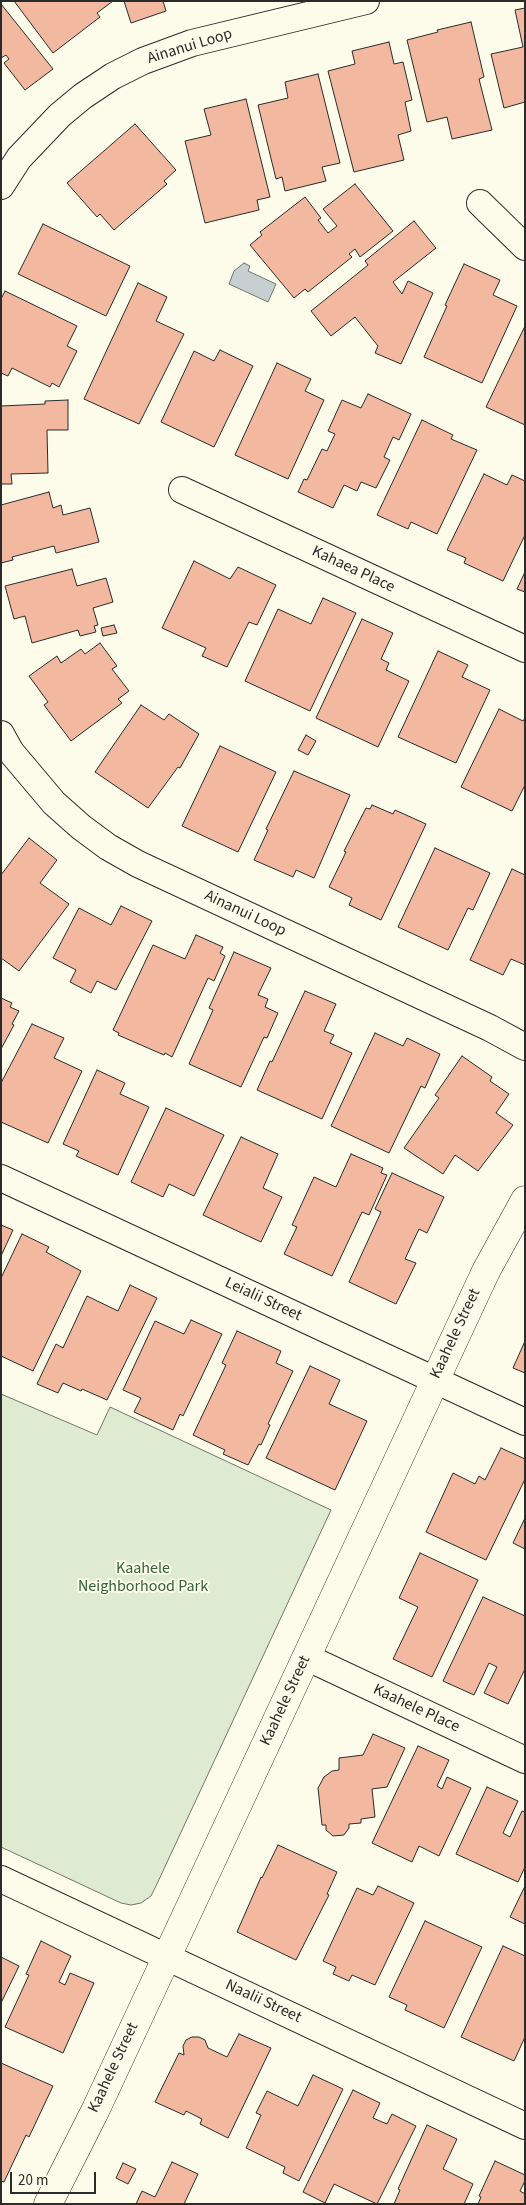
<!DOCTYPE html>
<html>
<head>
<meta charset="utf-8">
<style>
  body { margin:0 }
  #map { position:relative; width:526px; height:2205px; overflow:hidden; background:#fdfbea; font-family:"Source Sans 3",sans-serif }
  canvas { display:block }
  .frame { position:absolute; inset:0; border:2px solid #2b2b2b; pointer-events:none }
  .scale { position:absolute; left:10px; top:2172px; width:86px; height:22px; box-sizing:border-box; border:2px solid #2b2b2b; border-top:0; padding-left:6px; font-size:15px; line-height:18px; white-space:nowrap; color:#2b2b2b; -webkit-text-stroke:4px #fdfbea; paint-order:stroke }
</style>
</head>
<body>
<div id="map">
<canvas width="526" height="2205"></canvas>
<div class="frame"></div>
<div class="scale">20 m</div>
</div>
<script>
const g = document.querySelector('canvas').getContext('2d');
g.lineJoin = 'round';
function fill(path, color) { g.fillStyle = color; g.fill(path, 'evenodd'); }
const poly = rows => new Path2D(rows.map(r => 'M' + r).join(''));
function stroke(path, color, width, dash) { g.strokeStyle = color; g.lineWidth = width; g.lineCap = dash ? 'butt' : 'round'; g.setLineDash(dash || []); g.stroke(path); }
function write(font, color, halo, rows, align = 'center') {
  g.font = font + ' "Source Sans 3",sans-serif'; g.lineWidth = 4; g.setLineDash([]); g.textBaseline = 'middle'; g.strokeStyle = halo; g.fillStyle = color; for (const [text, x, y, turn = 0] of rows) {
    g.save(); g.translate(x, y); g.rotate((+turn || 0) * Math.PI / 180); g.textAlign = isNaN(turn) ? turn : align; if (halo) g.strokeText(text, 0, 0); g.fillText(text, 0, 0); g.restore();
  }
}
const green = poly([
  [1,1394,97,1435,110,1407,331,1510,156,1886,151,1896,141,1903,131,1905,121,1903,1,1847,1,1394]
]);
fill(green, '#deebd1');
stroke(green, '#74746e', 1);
const water = poly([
  [244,263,250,266,248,271,276,284,268,302,229,284,234,271,244,263]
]);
fill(water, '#c7d0d0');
stroke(water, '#74746e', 1);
const building = poly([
  [14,1,113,1,97,13,100,17,53,53,14,1],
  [124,1,163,1,166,11,131,23,124,1],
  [1,4,53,69,25,90,4,63,9,59,6,55,1,58,1,4],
  [525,8,525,102,504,108,491,54,523,47,515,10,525,8],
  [471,22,484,77,479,79,492,130,452,139,447,117,427,122,407,40,438,32,437,30,471,22],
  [389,42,394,64,403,62,412,100,405,102,411,131,398,135,404,160,354,172,328,71,355,64,352,51,389,42],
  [318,74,340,163,322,167,326,181,285,191,282,177,276,179,258,105,288,98,285,82,318,74],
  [246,99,270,197,257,200,259,210,205,223,185,141,211,135,204,109,246,99],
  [135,124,176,170,164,181,167,184,114,230,100,214,97,217,67,183,135,124],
  [355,184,393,231,360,257,355,249,349,254,352,257,308,292,305,289,294,298,250,245,262,235,260,232,305,197,321,218,318,220,328,233,337,226,323,209,355,184],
  [414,221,436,248,393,282,402,294,408,281,433,293,401,364,375,353,378,346,355,317,331,336,311,311,368,265,365,261,414,221],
  [43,224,130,266,106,316,18,274,43,224],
  [464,264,500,280,493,295,517,306,482,383,424,357,447,306,445,305,464,264],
  [138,283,167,297,156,321,184,334,139,424,84,399,138,283],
  [5,291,77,326,67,346,77,351,59,387,52,383,50,387,12,368,8,376,1,373,1,299,5,291],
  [525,326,525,425,486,407,525,326],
  [220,350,253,366,214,447,161,422,194,351,214,361,220,350],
  [277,363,311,379,305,391,324,400,288,479,235,455,277,363],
  [368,394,411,414,399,440,393,437,384,457,390,460,376,488,361,482,357,491,344,485,333,508,298,492,304,479,307,480,322,449,327,451,335,434,328,431,342,400,361,408,368,394],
  [68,400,68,430,47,430,48,473,11,474,12,484,1,484,1,406,45,404,45,401,68,400],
  [422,420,453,435,451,439,477,450,437,534,411,522,408,529,377,515,422,420],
  [484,474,507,485,512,475,525,481,525,535,503,581,464,563,466,558,447,550,484,474],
  [49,492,53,508,61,505,63,515,90,508,99,542,56,553,54,546,12,557,13,560,1,563,1,505,49,492],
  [194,561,230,579,238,567,276,585,257,625,249,622,227,667,202,656,206,648,162,628,194,561],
  [72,569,77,586,106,578,113,602,93,608,98,625,94,626,96,632,80,636,78,630,32,643,25,616,14,619,5,586,72,569],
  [525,572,525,592,517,589,525,572],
  [323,598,356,613,310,711,245,681,278,609,311,624,323,598],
  [362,619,393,633,381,659,389,663,386,670,409,681,378,747,316,718,362,619],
  [114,625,117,633,103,636,101,628,114,625],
  [100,643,117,666,112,669,129,691,118,699,122,703,71,741,44,705,48,702,29,676,57,656,61,663,81,649,85,654,100,643],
  [438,651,468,665,462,677,490,690,456,763,398,737,438,651],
  [141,705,164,720,169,714,199,734,180,768,178,767,148,808,95,772,141,705],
  [499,709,523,721,525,718,525,785,512,811,461,787,499,709],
  [306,735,316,741,308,755,298,750,306,735],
  [220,746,276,772,238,852,182,826,220,746],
  [294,771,350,795,314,878,296,870,293,877,254,860,268,830,266,829,294,771],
  [372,805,393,814,395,810,426,824,381,920,349,905,352,898,329,887,346,852,344,851,366,808,370,809,372,805],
  [29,838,57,860,40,883,69,904,19,971,1,958,1,875,29,838],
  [435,848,490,873,473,910,468,908,448,950,398,927,435,848],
  [512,869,525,875,525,965,511,959,503,975,470,960,512,869],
  [121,906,152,921,116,990,97,981,91,993,70,982,76,970,53,958,79,908,111,925,121,906],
  [196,935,223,947,220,953,225,956,214,981,208,978,172,1057,165,1053,164,1055,118,1035,119,1033,113,1030,153,945,185,959,196,935],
  [234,952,271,968,258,995,268,999,265,1007,278,1013,267,1038,264,1037,241,1087,189,1064,213,1010,209,1008,234,952],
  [305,991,336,1004,324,1031,334,1035,330,1043,352,1053,322,1119,257,1090,270,1061,272,1062,305,991],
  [1,998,12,1003,10,1007,19,1011,12,1024,14,1025,1,1049,1,998],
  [32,1024,64,1038,54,1058,82,1071,48,1143,1,1122,1,1083,32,1024],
  [375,1033,403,1046,407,1038,440,1054,425,1088,421,1086,389,1153,331,1126,375,1033],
  [462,1056,492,1077,490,1081,509,1094,496,1113,513,1125,478,1171,455,1155,443,1174,404,1148,439,1098,435,1095,462,1056],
  [97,1070,125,1083,120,1094,149,1107,118,1175,76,1156,79,1151,63,1144,97,1070],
  [166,1108,224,1135,194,1196,169,1184,163,1197,131,1182,166,1108],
  [241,1137,278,1154,263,1188,282,1197,261,1242,203,1215,241,1137],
  [351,1154,383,1168,381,1173,387,1175,369,1215,362,1212,332,1276,284,1254,297,1227,292,1225,314,1177,336,1187,351,1154],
  [392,1173,444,1197,427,1233,419,1229,405,1259,416,1263,396,1304,349,1282,381,1212,375,1209,392,1173],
  [1,1225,13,1230,1,1256,1,1225],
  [22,1234,49,1247,46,1252,81,1271,33,1371,1,1356,1,1278,22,1234],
  [130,1285,157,1298,107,1400,82,1389,81,1391,63,1383,58,1393,37,1384,56,1344,63,1348,87,1296,118,1311,130,1285],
  [191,1320,222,1334,183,1416,180,1414,173,1430,134,1412,141,1398,123,1390,155,1321,184,1334,191,1320],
  [237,1331,281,1351,276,1363,293,1371,268,1424,270,1425,261,1445,259,1444,248,1465,223,1454,225,1450,193,1435,226,1365,222,1363,237,1331],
  [525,1341,525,1373,513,1368,525,1341],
  [310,1366,340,1380,329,1404,367,1421,335,1490,266,1458,310,1366],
  [501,1448,525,1459,525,1479,486,1560,426,1532,453,1473,475,1484,479,1476,485,1480,501,1448],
  [525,1518,525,1549,513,1543,525,1518],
  [420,1553,478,1580,432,1677,393,1659,418,1607,399,1598,420,1553],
  [483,1597,525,1616,525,1669,508,1704,484,1693,497,1667,489,1663,474,1695,443,1681,483,1597],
  [373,1734,405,1748,387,1787,372,1789,375,1817,361,1819,361,1823,349,1824,349,1828,344,1835,333,1836,326,1830,326,1825,322,1825,318,1788,324,1777,332,1771,339,1770,339,1758,363,1755,373,1734],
  [418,1746,449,1760,437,1786,442,1789,447,1777,471,1788,439,1856,419,1846,412,1862,372,1843,418,1746],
  [487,1787,518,1801,503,1833,510,1837,522,1811,525,1812,525,1867,518,1882,456,1854,487,1787],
  [278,1845,337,1872,327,1894,329,1895,296,1960,237,1932,261,1877,262,1878,278,1845],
  [378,1886,414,1903,375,1985,352,1975,349,1981,333,1974,336,1967,323,1961,357,1888,373,1895,378,1886],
  [525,1886,525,1924,510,1917,525,1886],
  [425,1921,482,1947,444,2028,405,2010,407,2005,389,1997,425,1921],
  [41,1941,71,1956,59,1982,65,1985,70,1973,94,1983,63,2053,5,2027,29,1975,26,1974,41,1941],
  [503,1946,525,1956,525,2037,514,2061,461,2037,503,1946],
  [1,1957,19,1966,1,2003,1,1957],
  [239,2034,271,2048,228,2138,200,2124,202,2119,186,2111,184,2115,155,2102,179,2053,184,2055,183,2046,186,2040,192,2037,199,2037,205,2040,208,2048,227,2057,239,2034],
  [1,2063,53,2086,29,2137,26,2135,4,2182,1,2181,1,2063],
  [313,2075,343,2089,299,2181,283,2173,285,2167,246,2148,261,2115,256,2113,267,2091,298,2106,313,2075],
  [353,2090,380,2103,373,2118,387,2124,392,2114,416,2126,377,2204,334,2184,325,2203,303,2192,353,2090],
  [427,2125,457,2139,443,2169,473,2184,464,2204,394,2204,400,2190,398,2189,427,2125],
  [495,2161,525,2175,525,2181,520,2191,525,2194,525,2204,478,2204,481,2197,479,2196,495,2161],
  [172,2162,198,2174,184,2204,136,2204,142,2191,155,2197,172,2162],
  [123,2163,136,2169,128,2184,116,2178,123,2163]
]);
fill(building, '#f2b8a0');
stroke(building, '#2b2b2b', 1);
const minor = poly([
  [1,186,19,158,60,115,83,96,113,76,143,61,192,43,366,1],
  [480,203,525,247],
  [182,490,525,649],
  [1,734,11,752,54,803,81,827,108,847,138,864,490,1028,525,1047],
  [1,1178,525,1422],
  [306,1657,525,1760],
  [1,1879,525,2126]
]);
const tertiary = poly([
  [48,2204,96,2109,486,1271,525,1200]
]);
stroke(minor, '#2b2b2b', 28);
stroke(tertiary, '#2b2b2b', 29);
stroke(minor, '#fdfbea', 26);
stroke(tertiary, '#fdfbea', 28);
write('16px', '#2b2b2b', '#fdfbea', [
  ["Ainanui Loop",190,47,-17],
  ["Kahaea Place",353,570,25],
  ["Ainanui Loop",245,914,25],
  ["Leialii Street",263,1300,25],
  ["Kaahele Street",456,1334,-65],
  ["Kaahele Street",286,1701,-65],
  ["Kaahele Place",416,1709,25],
  ["Naalii Street",263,2002,25],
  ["Kaahele Street",114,2068,-65]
]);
write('16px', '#34623c', '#fdfbea', [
  ["Kaahele",143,1569],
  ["Neighborhood Park",143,1587]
]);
</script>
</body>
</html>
